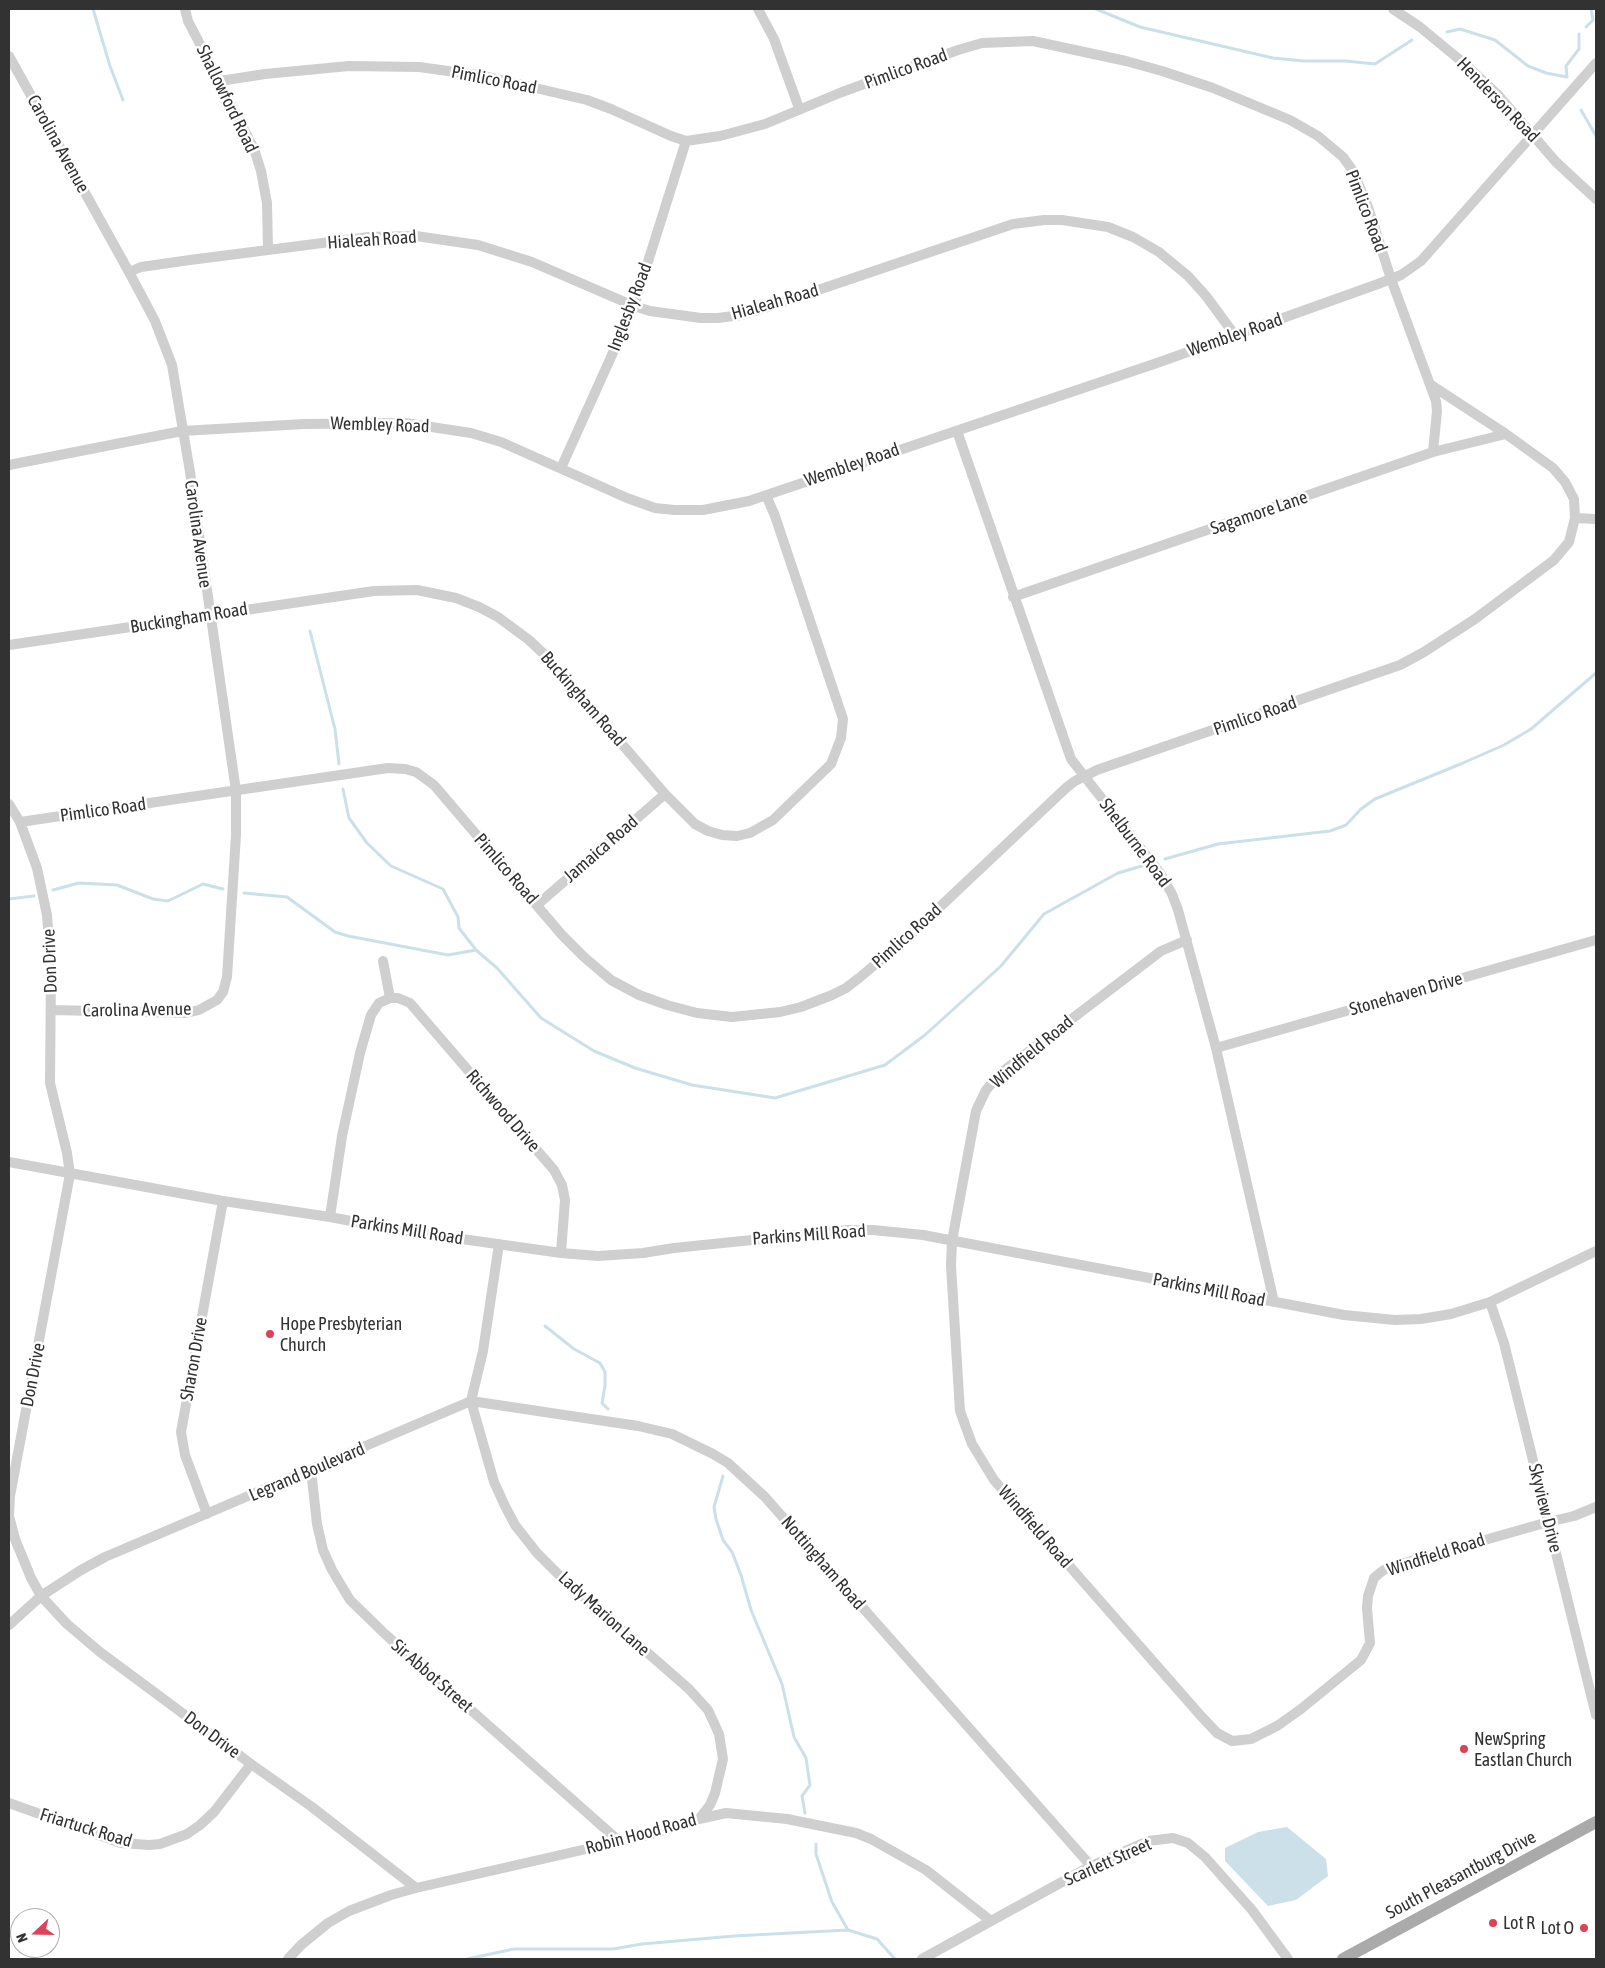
<!DOCTYPE html>
<html>
<head>
<meta charset="utf-8">
<style>
  body { margin:0 }
  #map { position:relative; width:1605px; height:1968px; overflow:hidden; background:#fff; font-family:"Asap Condensed",sans-serif }
  canvas { display:block }
  .frame { position:absolute; inset:0; border:10px solid #323232; pointer-events:none }
  .north { position:absolute; left:10px; top:1908px; width:50px; height:50px; box-sizing:border-box; background:#fff; border:1px solid #adadad; border-radius:50%; rotate:249deg; font-size:14px; font-weight:700; line-height:20px; text-align:center; color:#323232 }
  .north::after { content:''; display:block; margin:auto; width:18px; height:22px; background:#da4358; clip-path:polygon(50% 0,100% 100%,50% 72%,0 100%) }
</style>
</head>
<body>
<div id="map">
<canvas width="1605" height="1968"></canvas>
<div class="frame"></div>
<div class="north">N</div>
</div>
<script>
const g = document.querySelector('canvas').getContext('2d');
g.lineJoin = 'round';
function fill(path, color) { g.fillStyle = color; g.fill(path, 'evenodd'); }
const poly = rows => new Path2D(rows.map(r => 'M' + r).join(''));
function stroke(path, color, width, dash) { g.strokeStyle = color; g.lineWidth = width; g.lineCap = dash ? 'butt' : 'round'; g.setLineDash(dash || []); g.stroke(path); }
function write(font, color, halo, rows, align = 'center') {
  g.font = font + ' "Asap Condensed",sans-serif'; g.lineWidth = 5; g.setLineDash([]); g.textBaseline = 'middle'; g.strokeStyle = halo; g.fillStyle = color; for (const [text, x, y, turn = 0] of rows) {
    g.save(); g.translate(x, y); g.rotate((+turn || 0) * Math.PI / 180); g.textAlign = isNaN(turn) ? turn : align; if (halo) g.strokeText(text, 0, 0); g.fillText(text, 0, 0); g.restore();
  }
}
fill(poly([
  [1287,1827,1326,1859,1328,1876,1296,1900,1268,1906,1225,1861,1225,1848,1258,1832]
]), '#cce0e9');
stroke(poly([
  [93,9,110,66,123,100],
  [1096,9,1140,27,1273,58,1304,61,1346,61,1375,64,1412,40],
  [1586,27,1593,20,1591,9],
  [1447,32,1460,29,1495,40,1528,66,1546,73,1567,77,1566,66,1579,49,1579,34],
  [1581,110,1596,136],
  [310,631,335,729,339,764],
  [343,789,349,818,367,843,391,866,443,889,458,917,459,928,476,950,497,968,541,1018,594,1051,635,1068,692,1085,775,1098,885,1065,925,1035,1001,966,1044,914,1118,873,1142,866],
  [1165,859,1218,844,1330,831,1346,825,1361,809,1375,799,1463,763,1504,745,1531,729,1596,673],
  [53,890,79,883,117,885,153,899,168,901,203,884,223,889],
  [244,893,287,897,335,932,348,936,448,955,476,950],
  [9,899,34,896],
  [545,1326,574,1349,600,1363,605,1372,605,1386,602,1403,608,1409],
  [723,1476,714,1507,716,1519,723,1540,732,1552,741,1575,751,1610,782,1684,794,1737,806,1758,810,1785,802,1796,805,1813],
  [816,1844,816,1854,832,1902,848,1930],
  [467,1959,514,1949,613,1949,642,1944,734,1936,848,1930,877,1939,895,1959]
]), '#cce0e9', 3);
stroke(poly([
  [185,9,188,21,254,149,261,171,267,203,268,250],
  [758,9,774,39,799,108],
  [1393,9,1420,27,1466,65,1499,96,1556,162,1596,199],
  [9,56,129,272,155,321,172,365,190,472,236,791,236,835,227,977,223,992,217,1000,199,1010,186,1013,51,1010],
  [220,81,265,74,349,66,419,67,484,76,587,100,611,109,671,136,686,141,720,136,765,124,842,92,958,50,982,43,1033,41,1126,61,1162,71,1213,88,1290,120,1318,136,1343,157,1353,171,1368,207,1391,279,1436,401,1437,411,1433,452],
  [129,272,141,267,190,260,369,237,416,236,478,245,532,262,634,306,650,311,701,318,718,318,741,315,762,309,1013,224,1044,220,1062,220,1108,227,1133,237,1159,252,1188,276,1206,296,1234,334],
  [957,431,1071,759,1160,873,1172,894,1178,910,1216,1048,1274,1302],
  [9,465,182,431,304,424,405,423,471,433,501,442,627,498,655,508,674,510,703,510,749,501,1157,363,1378,284,1401,275,1421,261,1596,63],
  [561,468,634,306,686,141],
  [1575,518,1596,519],
  [1013,597,1433,452,1506,434],
  [9,645,374,591,417,590,456,598,479,607,498,617,529,640,546,656,665,794,695,824,708,831,722,835,737,836,750,833,773,820,831,764,841,738,843,719,775,516,766,495],
  [9,804,20,822,37,868,47,915,51,968,50,1083,67,1153,70,1174,10,1496,9,1516,15,1539,31,1578,41,1596,67,1624,100,1652,251,1764,312,1807,416,1888],
  [20,822,388,768,405,769,416,772,434,785,562,935,584,957,611,980,639,995,667,1005,697,1013,732,1017,780,1012,801,1007,832,995,846,988,859,978,908,937,1067,787,1075,781,1097,770,1400,665,1424,652,1475,619,1554,560,1569,542,1575,518,1574,499,1565,482,1553,468,1506,434,1431,385],
  [537,905,665,794],
  [1187,940,1161,951,1002,1072,986,1090,976,1111,952,1241,951,1266,960,1411,972,1444,994,1480,1201,1716,1217,1733,1232,1741,1251,1739,1277,1726,1301,1709,1361,1660,1370,1643,1367,1608,1368,1596,1374,1578,1381,1572,1389,1567,1411,1561,1548,1522,1574,1516,1596,1507],
  [383,961,390,998],
  [1216,1048,1596,940],
  [9,1162,223,1201,330,1217,398,1230,561,1253,598,1256,643,1253,674,1248,849,1230,873,1230,923,1235,1344,1315,1395,1320,1421,1319,1451,1314,1490,1302,1596,1251],
  [330,1217,342,1136,360,1053,371,1015,379,1003,390,998,398,998,410,1003,554,1170,562,1185,565,1200,561,1253],
  [1490,1302,1504,1343,1596,1715],
  [311,1470,317,1524,323,1550,332,1570,350,1600,385,1634,619,1841],
  [207,1514,185,1455,181,1432,223,1201],
  [9,1625,41,1596,81,1570,105,1557,471,1401,483,1351,499,1244],
  [9,1803,121,1843,149,1845,160,1844,187,1834,200,1825,214,1812,251,1764],
  [699,1819,710,1805,715,1793,723,1759,719,1734,708,1710,689,1689,562,1578,537,1553,515,1525,505,1506,494,1482,471,1401,638,1426,672,1434,713,1454,728,1463,765,1497,1091,1866],
  [288,1959,301,1945,328,1923,349,1911,391,1895,416,1888,652,1834,699,1819,726,1813,787,1819,856,1833,871,1839,926,1870,991,1921],
  [922,1959,1091,1866,1148,1841,1173,1838,1188,1843,1205,1857,1252,1910,1288,1959]
]), '#cfcfcf', 10);
stroke(poly([
  [1343,1959,1596,1822]
]), '#aaa', 12);
for (const [x, y, r, color] of [
  [270,1334,5,"#da4358"],
  [1464,1749,5,"#da4358"],
  [1493,1923,5,"#da4358"],
  [1584,1928,5,"#da4358"]
]) { const dot = new Path2D(); dot.arc(x, y, r, 0, 2 * Math.PI); g.fillStyle = color; g.fill(dot); stroke(dot, '#fff', 2); }
write('18px', '#323232', '#fff', [
  ["Pimlico Road",906,69,-20],
  ["Pimlico Road",494,80,11],
  ["Shallowford Road",227,99,64],
  ["Henderson Road",1498,100,46],
  ["Carolina Avenue",58,144,61],
  ["Pimlico Road",1366,211,69],
  ["Hialeah Road",372,240,-4],
  ["Hialeah Road",775,302,-16],
  ["Inglesby Road",630,307,-69],
  ["Wembley Road",1235,335,-19],
  ["Wembley Road",380,425,2],
  ["Wembley Road",852,465,-19],
  ["Sagamore Lane",1259,513,-19],
  ["Carolina Avenue",198,534,82],
  ["Buckingham Road",189,618,-9],
  ["Buckingham Road",583,699,49],
  ["Pimlico Road",1255,716,-19],
  ["Pimlico Road",103,810,-8],
  ["Shelburne Road",1135,843,53],
  ["Jamaica Road",601,849,-41],
  ["Pimlico Road",506,869,49],
  ["Pimlico Road",907,936,-42],
  ["Don Drive",50,961,-92],
  ["Stonehaven Drive",1406,994,-16],
  ["Carolina Avenue",137,1010,-1],
  ["Windfield Road",1032,1052,-40],
  ["Richwood Drive",503,1111,49],
  ["Parkins Mill Road",407,1230,9],
  ["Parkins Mill Road",809,1235,-4],
  ["Parkins Mill Road",1209,1290,11],
  ["Sharon Drive",194,1359,-80],
  ["Don Drive",33,1375,-79],
  ["Legrand Boulevard",307,1472,-23],
  ["Skyview Drive",1545,1508,76],
  ["Windfield Road",1035,1527,49],
  ["Windfield Road",1436,1555,-18],
  ["Nottingham Road",823,1563,49],
  ["Lady Marion Lane",604,1614,42],
  ["Sir Abbot Street",432,1676,41],
  ["Don Drive",212,1735,37],
  ["Friartuck Road",86,1828,17],
  ["Robin Hood Road",641,1834,-15],
  ["Scarlett Street",1108,1862,-24],
  ["South Pleasantburg Drive",1461,1875,-28]
]);
write('18px', '#323232', '#fff', [
  ["Hope Presbyterian",280,1324],
  ["Church",280,1345],
  ["NewSpring",1474,1739],
  ["Eastlan Church",1474,1760],
  ["Lot R",1503,1923],
  ["Lot O",1574,1928,"right"]
], 'left');
</script>
</body>
</html>
